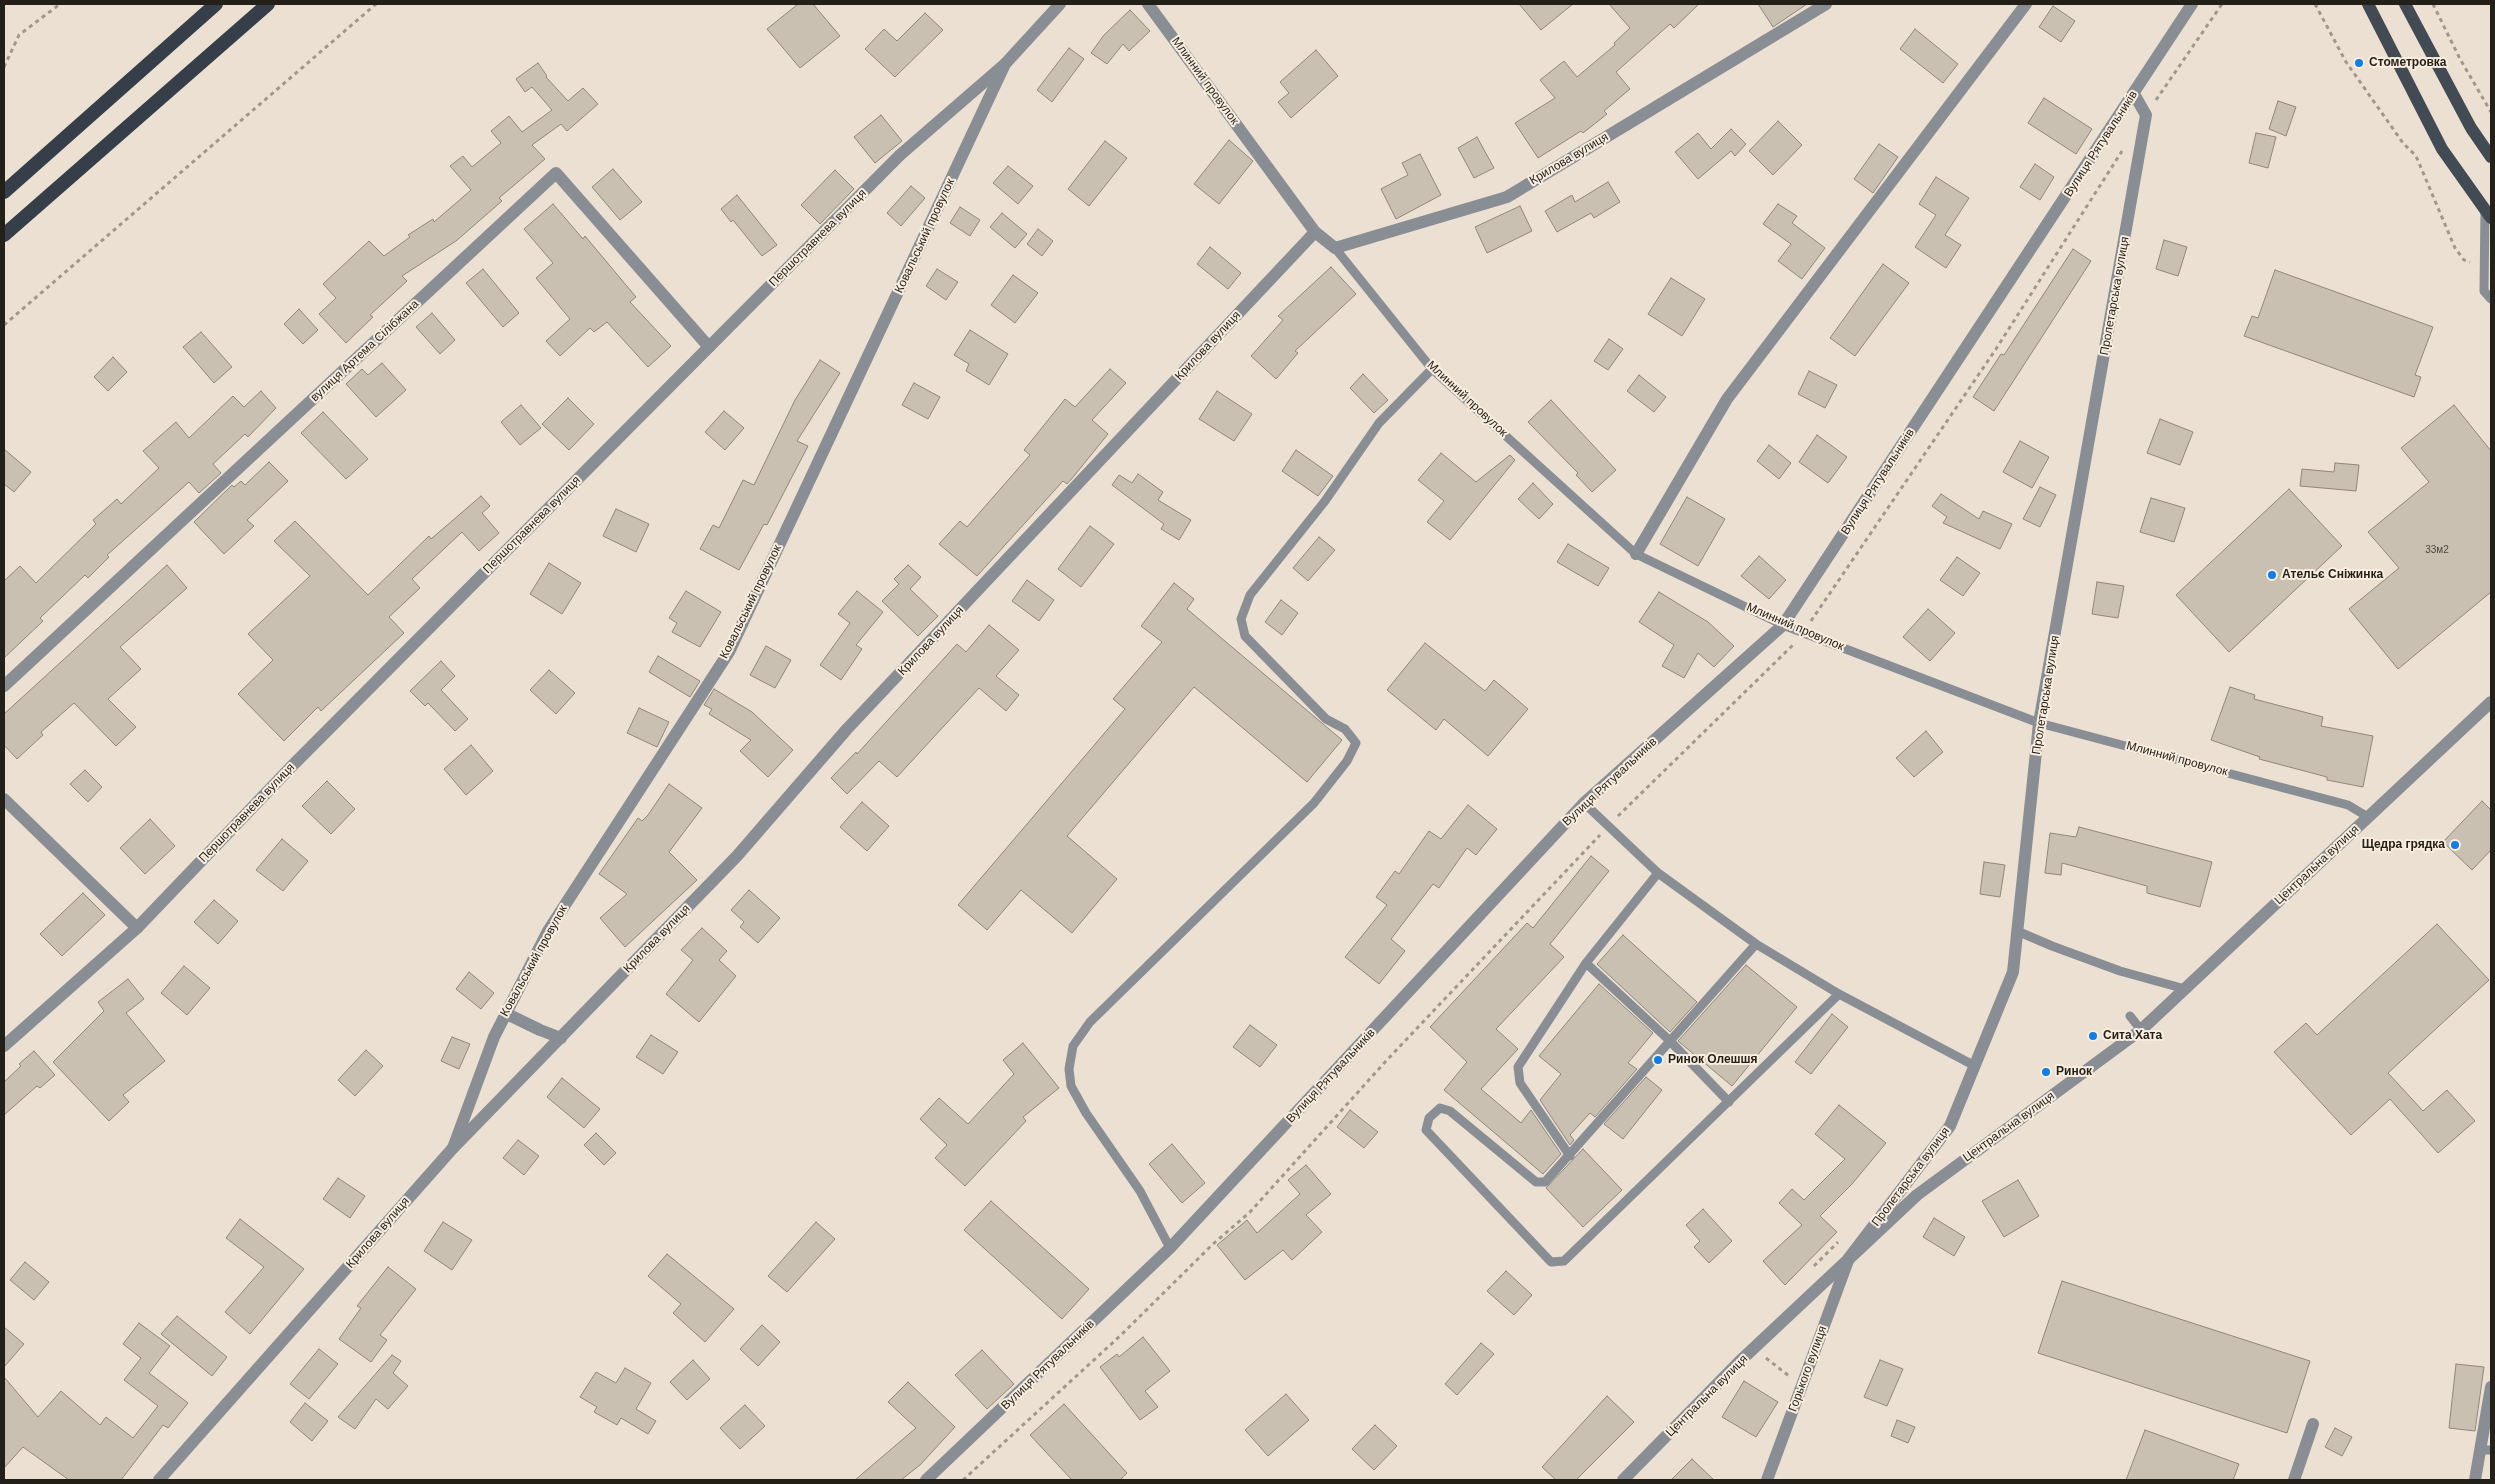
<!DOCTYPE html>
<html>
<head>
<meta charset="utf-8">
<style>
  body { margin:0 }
  #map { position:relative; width:2495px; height:1484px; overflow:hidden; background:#ebe0d1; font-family:Helvetica,sans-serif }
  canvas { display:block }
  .frame { position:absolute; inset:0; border:5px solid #231f19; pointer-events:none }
</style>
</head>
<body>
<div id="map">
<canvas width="2495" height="1484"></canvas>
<div class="frame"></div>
</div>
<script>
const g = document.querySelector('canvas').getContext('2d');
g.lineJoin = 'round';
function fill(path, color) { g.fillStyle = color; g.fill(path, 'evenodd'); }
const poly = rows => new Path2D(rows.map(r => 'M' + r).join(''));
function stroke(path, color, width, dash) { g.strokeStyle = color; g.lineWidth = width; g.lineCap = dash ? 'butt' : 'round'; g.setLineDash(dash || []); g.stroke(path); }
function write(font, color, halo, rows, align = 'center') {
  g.font = font + ' Helvetica,sans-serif'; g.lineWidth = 4; g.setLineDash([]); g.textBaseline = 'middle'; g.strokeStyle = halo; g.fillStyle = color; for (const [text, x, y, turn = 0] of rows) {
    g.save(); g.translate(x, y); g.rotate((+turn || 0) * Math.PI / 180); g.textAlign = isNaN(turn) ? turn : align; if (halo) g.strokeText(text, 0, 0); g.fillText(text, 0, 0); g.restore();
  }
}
const building = poly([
  [798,4,813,4,840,36,800,68,767,29,798,4],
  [1519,4,1573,4,1541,30,1519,4],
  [1609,4,1699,4,1674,28,1670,24,1616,72,1630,89,1604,111,1607,114,1583,133,1581,131,1538,158,1515,123,1555,98,1540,80,1564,61,1577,77,1615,45,1614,43,1630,28,1609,4],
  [1758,4,1807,4,1773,27,1758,4],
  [2053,6,2075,21,2061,42,2039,27,2053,6],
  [1130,10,1150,31,1129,51,1123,44,1107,64,1091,53,1104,35,1130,10],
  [925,13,943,30,895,77,865,49,884,29,897,41,925,13],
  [1915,29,1958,64,1943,83,1900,49,1915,29],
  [1069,48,1084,59,1052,102,1037,90,1069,48],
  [1316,50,1338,76,1291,118,1278,102,1289,93,1280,82,1316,50],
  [538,63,547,76,546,77,568,101,583,88,598,104,567,131,561,124,532,145,545,159,499,198,502,201,456,241,402,276,407,281,370,315,373,317,346,343,319,314,336,298,323,284,369,241,384,256,410,237,408,235,433,219,434,222,471,190,450,166,463,156,472,167,501,143,491,131,509,116,522,132,552,110,532,87,525,92,516,79,538,63],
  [2044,98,2092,129,2076,154,2028,123,2044,98],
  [2278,101,2296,107,2286,136,2269,129,2278,101],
  [881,115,902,141,875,163,854,137,881,115],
  [1778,121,1802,145,1773,175,1749,151,1778,121],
  [1731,129,1746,144,1735,156,1731,151,1698,179,1675,152,1698,133,1711,149,1731,129],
  [2256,133,2276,137,2268,168,2249,163,2256,133],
  [1477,137,1494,168,1474,178,1458,148,1477,137],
  [1229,140,1253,161,1219,204,1194,184,1229,140],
  [1105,141,1127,158,1089,206,1068,189,1105,141],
  [1879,144,1898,157,1873,193,1854,179,1879,144],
  [1420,154,1441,195,1396,219,1381,189,1408,175,1402,163,1420,154],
  [2035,164,2054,177,2040,200,2020,187,2035,164],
  [1008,166,1033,186,1018,204,993,183,1008,166],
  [613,169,642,202,620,220,592,187,613,169],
  [835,170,854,189,820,224,801,205,835,170],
  [1936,177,1969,198,1945,235,1961,245,1946,268,1915,247,1936,215,1919,204,1936,177],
  [1608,182,1620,202,1594,218,1591,213,1557,232,1545,211,1572,195,1575,202,1608,182],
  [911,186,925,198,901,226,887,213,911,186],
  [737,195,777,245,762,256,733,220,731,222,721,209,737,195],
  [553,204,583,239,585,236,636,297,630,302,671,346,648,367,607,322,594,332,590,328,560,356,546,341,570,319,536,278,553,263,524,229,553,204],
  [1778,204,1797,216,1792,223,1825,248,1802,279,1778,261,1791,244,1763,224,1778,204],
  [1520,206,1532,231,1487,253,1475,227,1520,206],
  [960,207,980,220,970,236,950,223,960,207],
  [1002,213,1027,234,1015,248,990,227,1002,213],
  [1038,229,1053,241,1042,256,1027,244,1038,229],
  [2164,240,2187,247,2178,276,2156,269,2164,240],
  [1210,247,1241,273,1228,289,1197,264,1210,247],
  [2073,249,2091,261,1994,411,1973,397,2001,354,2004,355,2073,249],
  [1883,264,1909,283,1855,356,1830,338,1883,264],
  [1331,267,1356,294,1295,351,1298,353,1276,379,1251,356,1283,320,1278,316,1331,267],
  [483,269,519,313,503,327,466,283,483,269],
  [937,269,958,282,946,300,926,286,937,269],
  [2275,270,2433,327,2415,375,2421,377,2414,397,2244,336,2252,316,2258,318,2275,270],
  [1013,275,1038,293,1015,323,991,305,1013,275],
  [1671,278,1705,299,1682,336,1648,314,1671,278],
  [299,309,318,330,303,344,284,324,299,309],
  [432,313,455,340,440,354,416,327,432,313],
  [970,330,1008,354,989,385,966,371,969,364,954,355,970,330],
  [201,332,232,367,214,383,183,347,201,332],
  [1609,339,1623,349,1608,370,1594,361,1609,339],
  [113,357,127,372,108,391,94,377,113,357],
  [820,360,840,373,797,441,808,446,767,525,764,524,739,570,700,549,713,525,719,528,743,480,754,485,795,400,820,360],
  [382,363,406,390,376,417,346,384,362,369,368,375,382,363],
  [1110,369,1126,383,1092,420,1108,434,1074,476,1067,484,1063,481,977,576,939,544,960,521,967,527,1030,455,1024,450,1065,399,1075,407,1110,369],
  [1809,371,1837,385,1825,408,1798,394,1809,371],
  [1363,374,1388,400,1374,413,1350,388,1363,374],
  [1639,375,1666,397,1654,412,1627,391,1639,375],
  [914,383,940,397,928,419,902,405,914,383],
  [261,391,276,408,248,437,245,434,213,464,221,473,199,493,189,482,107,555,109,557,88,578,85,575,40,618,43,621,4,658,4,581,20,566,36,583,96,524,93,520,117,499,121,504,159,468,143,451,176,422,189,438,233,396,244,407,261,391],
  [1217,391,1252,414,1234,441,1199,419,1217,391],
  [568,398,594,424,569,450,542,424,568,398],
  [1551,400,1616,470,1592,492,1576,475,1578,473,1528,422,1551,400],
  [521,405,541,428,520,445,501,422,521,405],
  [2454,405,2491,451,2491,592,2398,669,2349,609,2399,568,2368,532,2429,482,2401,448,2454,405],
  [724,411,744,428,725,450,705,432,724,411],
  [323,412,368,459,346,479,301,433,323,412],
  [2160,419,2193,432,2180,465,2147,453,2160,419],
  [1817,435,1847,457,1828,483,1799,462,1817,435],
  [2020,441,2049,457,2032,488,2003,472,2020,441],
  [1769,445,1791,463,1779,479,1757,461,1769,445],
  [4,449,31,472,14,492,4,484,4,449],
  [1296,450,1333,476,1318,496,1282,471,1296,450],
  [1441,453,1476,482,1510,455,1515,460,1450,540,1427,522,1444,501,1418,480,1441,453],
  [269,462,288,481,247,520,254,526,224,554,194,522,232,485,234,487,241,481,245,485,269,462],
  [2335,463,2359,465,2356,491,2300,486,2302,469,2334,472,2335,463],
  [1138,474,1163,492,1158,500,1191,520,1179,540,1161,529,1164,524,1112,485,1119,475,1132,483,1138,474],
  [1533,483,1553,504,1539,519,1518,499,1533,483],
  [2040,487,2056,495,2040,527,2023,519,2040,487],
  [2289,489,2342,546,2229,652,2176,595,2289,489],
  [1941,494,1979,519,1983,511,2012,524,2000,549,1943,523,1947,517,1932,506,1941,494],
  [481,496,490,506,482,513,499,533,479,551,462,532,412,579,420,588,389,617,404,633,321,711,318,707,284,741,238,694,273,660,248,634,310,576,274,541,295,521,368,595,429,536,431,539,481,496],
  [1687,497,1725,519,1698,566,1660,544,1687,497],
  [2151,498,2185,508,2174,542,2140,532,2151,498],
  [616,509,649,524,636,552,603,536,616,509],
  [1090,526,1114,544,1081,587,1058,569,1090,526],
  [1319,537,1335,550,1308,581,1293,568,1319,537],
  [1568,544,1609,568,1598,586,1557,562,1568,544],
  [1759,556,1786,580,1769,599,1741,576,1759,556],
  [1957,557,1980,573,1963,596,1940,580,1957,557],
  [549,563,581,583,562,614,530,594,549,563],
  [167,565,187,588,120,647,141,669,108,699,136,727,116,746,74,703,41,732,43,735,17,759,4,745,4,714,167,565],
  [908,565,921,577,910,589,938,616,918,636,882,601,899,584,894,579,908,565],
  [1027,580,1054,600,1039,621,1012,601,1027,580],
  [2097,582,2124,586,2118,618,2092,614,2097,582],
  [1174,583,1194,599,1187,609,1342,740,1307,782,1194,687,1067,836,1117,879,1072,933,1021,890,987,930,958,905,1125,709,1113,699,1162,642,1141,626,1174,583],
  [686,591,721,612,700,647,672,632,677,623,669,618,686,591],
  [857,591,883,612,856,645,862,649,841,680,820,665,850,623,838,614,857,591],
  [1659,592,1708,622,1734,646,1714,667,1698,653,1684,678,1662,666,1674,645,1639,622,1659,592],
  [1281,600,1298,613,1282,635,1265,622,1281,600],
  [1928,609,1955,633,1930,661,1903,637,1928,609],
  [989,625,1019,650,996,676,1019,695,1006,711,979,688,897,777,879,761,847,794,831,778,856,752,857,754,957,644,966,652,989,625],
  [1425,643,1485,691,1494,680,1528,709,1488,756,1444,719,1436,730,1387,690,1425,643],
  [766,646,791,660,775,688,750,675,766,646],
  [658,656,700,681,690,697,649,672,658,656],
  [441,661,455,676,441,690,468,719,455,731,428,703,425,706,410,691,441,661],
  [549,670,575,693,556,714,530,690,549,670],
  [2230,687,2255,695,2254,699,2323,717,2321,726,2373,736,2363,787,2327,780,2327,777,2259,759,2260,757,2211,740,2230,687],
  [714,689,752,712,793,750,768,777,740,751,751,740,709,714,712,709,704,705,714,689],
  [639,708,669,722,657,747,627,733,639,708],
  [1926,731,1943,752,1914,777,1896,758,1926,731],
  [471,745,493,771,466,795,444,769,471,745],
  [85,770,102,787,88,802,70,784,85,770],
  [327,781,355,809,331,834,302,806,327,781],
  [669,784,702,808,669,852,697,880,625,947,600,918,627,894,599,874,638,818,642,821,648,815,669,784],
  [2482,801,2491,810,2491,850,2472,870,2443,842,2482,801],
  [862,802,889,826,867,851,840,827,862,802],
  [1468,805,1497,829,1476,855,1467,848,1439,888,1433,884,1391,939,1405,951,1379,984,1345,957,1387,905,1376,897,1395,871,1399,874,1429,831,1441,839,1468,805],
  [150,819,175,846,145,874,120,848,150,819],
  [2079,827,2212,862,2200,907,2147,893,2147,886,2062,863,2061,875,2045,873,2050,833,2076,837,2079,827],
  [282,839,308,861,283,891,256,870,282,839],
  [1591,856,1609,871,1550,944,1564,957,1496,1029,1518,1049,1481,1089,1521,1123,1531,1110,1561,1154,1543,1174,1444,1090,1467,1062,1430,1027,1527,923,1533,928,1591,856],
  [1984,862,2005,865,2000,897,1980,894,1984,862],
  [749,890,780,918,758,943,740,927,744,922,731,910,749,890],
  [83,893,105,915,62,956,40,934,83,893],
  [214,900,238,921,218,944,194,922,214,900],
  [2437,924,2489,980,2388,1073,2423,1111,2447,1090,2475,1121,2438,1153,2390,1099,2351,1135,2274,1052,2306,1023,2317,1035,2437,924],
  [702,928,727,951,719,960,736,976,699,1022,666,994,693,960,681,950,702,928],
  [1623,935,1697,1002,1670,1032,1597,964,1623,935],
  [1746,965,1797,1007,1732,1086,1678,1041,1746,965],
  [184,966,210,988,187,1015,161,993,184,966],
  [469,972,494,993,481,1009,456,989,469,972],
  [128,979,144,999,126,1013,165,1061,123,1095,129,1102,109,1121,53,1062,104,1011,98,1002,128,979],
  [1599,984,1653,1033,1628,1063,1637,1069,1595,1117,1590,1113,1570,1135,1574,1140,1570,1145,1540,1100,1561,1074,1539,1056,1599,984],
  [1832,1014,1848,1027,1811,1074,1795,1062,1832,1014],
  [1250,1025,1277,1045,1260,1067,1233,1047,1250,1025],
  [651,1035,678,1052,663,1074,636,1057,651,1035],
  [452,1037,470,1044,459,1069,441,1061,452,1037],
  [1023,1043,1059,1088,1023,1117,1026,1121,965,1186,935,1158,947,1145,920,1119,939,1098,968,1124,1014,1074,1003,1060,1023,1043],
  [366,1050,383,1066,355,1096,338,1080,366,1050],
  [34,1051,55,1075,40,1088,37,1086,4,1115,4,1082,21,1066,19,1064,34,1051],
  [1646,1077,1662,1090,1623,1139,1604,1124,1646,1077],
  [562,1078,600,1109,584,1128,547,1097,562,1078],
  [1839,1105,1886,1143,1852,1184,1820,1216,1837,1232,1785,1285,1763,1261,1802,1225,1779,1203,1792,1189,1804,1200,1845,1159,1815,1134,1839,1105],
  [1350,1110,1378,1132,1364,1148,1337,1127,1350,1110],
  [596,1133,616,1153,604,1165,584,1145,596,1133],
  [518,1140,539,1156,524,1175,503,1158,518,1140],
  [1172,1144,1205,1183,1182,1203,1149,1164,1172,1144],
  [1583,1149,1622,1190,1583,1227,1546,1188,1583,1149],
  [1306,1165,1331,1194,1306,1215,1322,1232,1292,1260,1283,1250,1245,1280,1217,1245,1247,1220,1257,1233,1300,1194,1288,1180,1306,1165],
  [338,1178,365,1196,350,1218,323,1199,338,1178],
  [2018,1180,2039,1216,2004,1237,1982,1201,2018,1180],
  [991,1201,1089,1289,1062,1319,964,1230,991,1201],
  [1703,1209,1732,1241,1709,1263,1694,1247,1700,1241,1686,1225,1703,1209],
  [1934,1218,1965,1237,1954,1256,1923,1237,1934,1218],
  [240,1219,304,1269,250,1334,225,1312,264,1267,226,1238,240,1219],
  [443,1222,472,1240,452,1270,424,1251,443,1222],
  [816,1222,835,1239,787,1292,768,1276,816,1222],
  [667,1254,734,1309,705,1342,673,1313,681,1304,648,1276,667,1254],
  [25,1262,49,1282,34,1300,10,1280,25,1262],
  [388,1267,416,1289,380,1335,387,1340,371,1362,339,1339,361,1308,357,1306,388,1267],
  [1506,1271,1532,1295,1514,1315,1487,1291,1506,1271],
  [2062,1281,2310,1361,2287,1433,2038,1353,2062,1281],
  [177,1316,227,1357,212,1376,161,1334,177,1316],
  [139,1323,170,1346,149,1373,188,1403,168,1428,163,1425,121,1480,69,1480,23,1447,4,1468,4,1377,38,1417,61,1391,100,1425,106,1417,133,1438,158,1406,124,1380,141,1358,123,1344,139,1323],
  [762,1325,780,1342,758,1366,740,1349,762,1325],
  [4,1327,24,1344,4,1367,4,1327],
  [1143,1337,1170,1371,1145,1391,1158,1407,1140,1420,1100,1367,1117,1354,1119,1357,1143,1337],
  [1481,1343,1494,1354,1457,1395,1445,1384,1481,1343],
  [319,1349,338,1364,309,1399,290,1384,319,1349],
  [982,1350,1014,1384,987,1409,955,1375,982,1350],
  [392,1355,401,1361,393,1373,408,1386,388,1409,376,1399,355,1429,338,1417,392,1355],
  [693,1360,710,1379,687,1400,670,1382,693,1360],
  [1880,1360,1903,1369,1887,1406,1864,1397,1880,1360],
  [2456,1364,2484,1367,2475,1431,2449,1428,2456,1364],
  [625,1368,651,1383,636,1409,656,1421,648,1434,621,1418,617,1425,594,1412,597,1407,580,1397,596,1372,616,1383,625,1368],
  [1744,1381,1778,1402,1756,1437,1722,1417,1744,1381],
  [908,1382,955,1427,920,1465,901,1480,855,1480,916,1428,888,1402,908,1382],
  [1286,1394,1309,1420,1268,1456,1245,1430,1286,1394],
  [1607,1396,1634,1422,1576,1480,1556,1480,1542,1467,1607,1396],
  [305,1403,328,1421,312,1441,290,1422,305,1403],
  [1064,1404,1127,1473,1120,1480,1072,1480,1030,1435,1064,1404],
  [745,1405,765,1426,740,1449,720,1428,745,1405],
  [1897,1420,1915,1427,1908,1443,1891,1436,1897,1420],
  [1375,1425,1397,1446,1374,1470,1352,1449,1375,1425],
  [2335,1428,2352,1437,2342,1456,2325,1447,2335,1428],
  [2145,1430,2239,1464,2233,1480,2126,1480,2145,1430],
  [1692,1459,1714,1480,1671,1480,1692,1459]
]);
fill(building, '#cac0b1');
stroke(building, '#908779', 1);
stroke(poly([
  [2315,4,2346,62,2403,143,2416,156,2455,248,2464,260,2470,262],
  [2433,4,2460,59,2491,112],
  [4,67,19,35,60,4],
  [2156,100,2222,4],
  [4,325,376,4],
  [1811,621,1996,349,2122,151],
  [1618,816,1794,644],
  [1814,1266,1838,1242],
  [1766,1358,1789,1376],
  [963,1480,1120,1336,1212,1245,1250,1212,1386,1061,1600,835]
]), '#a0988c', 3, [4, 4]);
stroke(poly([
  [2485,210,2484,291,2491,299],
  [1335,248,1432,369,1636,554,1783,625,2039,723,2348,805,2368,817],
  [1584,803,1658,873,1756,944,1839,994,1975,1066],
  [1658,873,1586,963,1669,1040,1729,1102],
  [2017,931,2052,946,2120,971,2185,989],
  [1756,944,1545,1182,1536,1182,1450,1111,1440,1108,1429,1118,1426,1130,1551,1262,1564,1261,1839,994],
  [2130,1016,2141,1030],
  [1570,1156,1520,1083,1518,1067,1586,963],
  [1170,1248,1140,1191,1086,1113,1071,1086,1069,1069,1073,1046,1090,1022,1314,803,1347,761,1356,743,1345,729,1326,719,1245,636,1241,619,1250,595,1325,501,1379,423,1432,369],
  [2480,1450,2491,1450]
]), '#898e94', 9);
stroke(poly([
  [1148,4,1315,232],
  [1636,554,1727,399,2026,4],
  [4,686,556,173,709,347],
  [4,799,137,928],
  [505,1013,540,1030,561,1038],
  [453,1148,494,1037,548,931,729,652,1005,64],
  [926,1480,1170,1248,1584,803,1783,625,2192,4],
  [1767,1480,1849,1258,1950,1126,2013,972,2039,723,2146,115,2134,94],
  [2294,1480,2313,1424],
  [2475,1480,2491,1387]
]), '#898e94', 12);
stroke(poly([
  [4,1046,137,928,291,767,900,155,1005,64,1060,4],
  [159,1480,453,1148,737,856,847,729,1315,232,1335,248,1507,197,1826,4],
  [1623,1480,1739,1362,1917,1195,2141,1030,2491,702]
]), '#898e94', 12);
stroke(poly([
  [2368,4,2442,149,2491,218],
  [2405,4,2471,128,2491,157]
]), '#424a54', 12);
stroke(poly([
  [4,192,216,4],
  [4,235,268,4]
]), '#363e49', 14);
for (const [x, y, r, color] of [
  [2359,63,5,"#0f7ee5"],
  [2272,575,5,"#0f7ee5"],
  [2455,845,5,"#0f7ee5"],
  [2093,1036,5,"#0f7ee5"],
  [1658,1060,5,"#0f7ee5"],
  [2046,1072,5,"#0f7ee5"]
]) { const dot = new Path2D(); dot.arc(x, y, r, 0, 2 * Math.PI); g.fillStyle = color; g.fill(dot); stroke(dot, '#f8edde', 2); }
write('10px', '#4d473f', null, [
  ["33м2",2437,550]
]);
write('bold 12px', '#231f19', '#f8edde', [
  ["Стометровка",2369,63],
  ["Ательє Сніжинка",2282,575],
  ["Щедра грядка",2445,845,"right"],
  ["Сита Хата",2103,1036],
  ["Ринок Олешшя",1668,1060],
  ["Ринок",2056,1072]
], 'left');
write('12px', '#231f19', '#f8edde', [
  ["Млинний провулок",1205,81,54],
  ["Вулиця Рятувальників",2101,144,-57],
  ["Крилова вулиця",1569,159,-31],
  ["Ковальський провулок",925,236,-65],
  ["Першотравнева вулиця",818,238,-45],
  ["Пролетарська вулиця",2115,296,-80],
  ["Крилова вулиця",1208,346,-47],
  ["вулиця Артема Сілібжана",365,351,-43],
  ["Млинний провулок",1467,399,43],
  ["Вулиця Рятувальників",1878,482,-57],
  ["Першотравнева вулиця",532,525,-45],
  ["Ковальський провулок",751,602,-64],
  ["Млинний провулок",1795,627,23],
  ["Крилова вулиця",931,641,-47],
  ["Пролетарська вулиця",2046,695,-81],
  ["Млинний провулок",2177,759,15],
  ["Вулиця Рятувальників",1610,782,-43],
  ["Першотравнева вулиця",247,813,-46],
  ["Центральна вулиця",2317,865,-43],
  ["Крилова вулиця",657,939,-46],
  ["Ковальський провулок",534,961,-61],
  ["Вулиця Рятувальників",1331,1076,-47],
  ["Центральна вулиця",2009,1127,-36],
  ["Пролетарська вулиця",1911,1177,-53],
  ["Крилова вулиця",378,1233,-49],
  ["Вулиця Рятувальників",1048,1365,-44],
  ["Горького вулиця",1808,1369,-70],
  ["Центральна вулиця",1707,1396,-45]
]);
</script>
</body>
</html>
